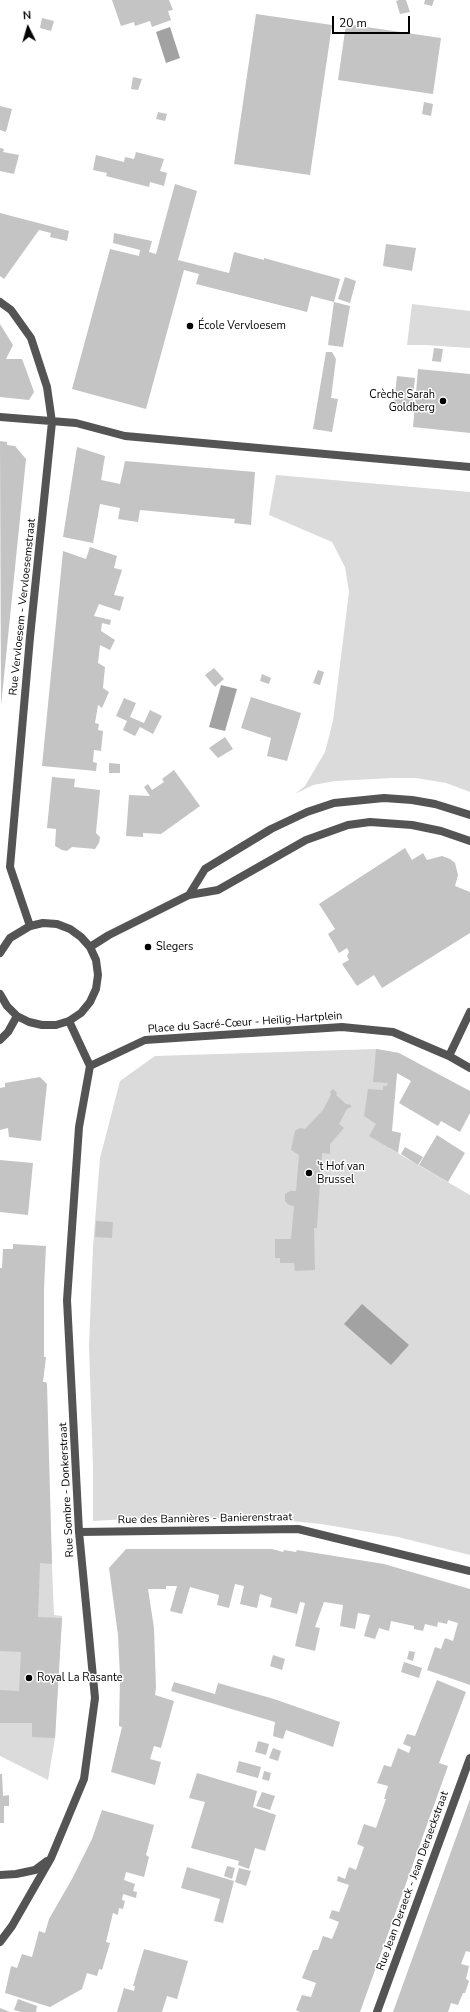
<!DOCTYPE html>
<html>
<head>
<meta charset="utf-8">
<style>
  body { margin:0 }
  #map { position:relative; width:470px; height:2012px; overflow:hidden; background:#fff; font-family:"Nunito Sans",sans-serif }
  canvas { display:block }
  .north { position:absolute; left:8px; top:8px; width:40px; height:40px; -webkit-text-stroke:3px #fff; paint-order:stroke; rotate:355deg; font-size:11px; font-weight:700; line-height:16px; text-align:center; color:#000 }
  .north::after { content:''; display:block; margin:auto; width:14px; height:18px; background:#000; clip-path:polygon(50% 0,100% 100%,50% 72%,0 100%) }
  .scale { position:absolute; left:332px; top:16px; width:78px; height:18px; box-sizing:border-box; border:2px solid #000; border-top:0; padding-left:5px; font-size:12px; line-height:14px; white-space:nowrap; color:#000; -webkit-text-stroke:3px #fff; paint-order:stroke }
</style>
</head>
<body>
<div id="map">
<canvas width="470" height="2012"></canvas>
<div class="north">N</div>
<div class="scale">20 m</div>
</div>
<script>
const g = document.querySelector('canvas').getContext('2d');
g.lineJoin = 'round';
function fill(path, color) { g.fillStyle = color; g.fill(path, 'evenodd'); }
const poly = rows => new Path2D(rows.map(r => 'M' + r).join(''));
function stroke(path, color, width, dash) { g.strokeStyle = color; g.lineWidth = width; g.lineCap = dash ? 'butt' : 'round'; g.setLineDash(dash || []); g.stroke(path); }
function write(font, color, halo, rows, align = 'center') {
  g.font = font + ' "Nunito Sans",sans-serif'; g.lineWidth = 3; g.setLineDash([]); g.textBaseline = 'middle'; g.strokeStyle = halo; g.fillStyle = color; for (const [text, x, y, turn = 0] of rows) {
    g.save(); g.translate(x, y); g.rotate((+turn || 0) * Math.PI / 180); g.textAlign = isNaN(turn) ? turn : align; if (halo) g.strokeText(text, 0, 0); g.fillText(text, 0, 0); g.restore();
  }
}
fill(poly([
  [412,304,470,311,470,348,425,345,407,345],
  [276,475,470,492,470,792,446,783,416,778,392,778,335,781,313,785,295,794,305,786,325,752,333,721,349,592,345,567,332,542,269,515],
  [377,1049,399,1053,389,1148,470,1195,470,1555,398,1537,321,1524,271,1519,163,1517,93,1521,93,1467,89,1346,93,1247,100,1158,120,1081,155,1056],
  [0,1538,51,1542,54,1615,62,1616,62,1618,55,1738,48,1780,0,1756]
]), '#dbdbdb');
fill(poly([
  [170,27,180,58,166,63,156,32],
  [221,685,237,689,225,731,209,727],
  [362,1304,409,1345,391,1365,344,1324]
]), '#a2a2a2');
fill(poly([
  [112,0,169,0,173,10,168,11,171,20,152,27,150,21,135,26,134,22,121,26],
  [399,0,406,0,410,12,400,14,396,1],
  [425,0,434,0,432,6,424,4],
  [256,14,332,25,310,175,234,164],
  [42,18,54,21,51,31,40,28],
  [346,24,441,38,433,94,338,80],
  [133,77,142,79,138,90,131,89],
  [424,102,433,104,431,116,422,114],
  [0,106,12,109,6,132,0,130],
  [158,112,167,114,165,121,156,119],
  [0,148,4,149,3,152,19,155,14,174,0,171],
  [136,152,164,159,160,171,167,173,164,186,150,182,149,187,106,176,107,173,93,170,96,155,124,162,125,157,134,159],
  [175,184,197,191,178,260,229,273,234,252,264,260,264,258,340,279,334,302,311,296,307,312,196,284,199,274,184,270,146,409,72,389,110,249,139,256,140,250,113,243,114,233,152,241,149,252,156,254],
  [0,213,69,231,67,241,50,237,51,233,39,230,4,279,0,276],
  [386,244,416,248,412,271,383,266],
  [345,277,356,281,350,303,338,299],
  [334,302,350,306,343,347,328,345],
  [0,324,13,345,6,359,22,359,28,375,34,392,29,400,0,397],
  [434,348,443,349,441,362,432,361],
  [326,352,332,352,336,359,331,398,338,399,332,432,313,429],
  [418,369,470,374,470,433,413,427],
  [397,376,415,378,412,406,394,404],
  [0,441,7,442,7,445,15,446,26,459,1,706],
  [77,447,105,456,101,480,120,484,125,461,255,472,251,525,234,523,235,519,140,510,138,522,118,519,120,508,100,504,93,543,63,537],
  [90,547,117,556,114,568,122,570,114,595,124,597,120,611,99,604,94,616,111,620,110,625,102,623,101,631,115,640,110,650,100,645,98,663,105,667,103,688,109,692,102,708,98,705,95,723,99,724,98,730,103,731,101,751,94,750,93,762,97,763,96,771,42,766,63,551,86,559],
  [214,668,224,679,215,687,205,675],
  [318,670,324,672,320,685,313,683],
  [262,674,271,678,269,684,260,681],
  [251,697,301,713,287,761,267,756,271,738,241,728],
  [124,698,136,703,130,717,144,723,150,710,162,716,153,734,140,727,135,736,123,730,127,721,116,716],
  [225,737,233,749,218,758,209,748],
  [109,763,120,764,120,773,109,773],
  [174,770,200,806,161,834,143,833,143,837,126,836,129,795,150,796,144,787,148,784,152,790,164,782,162,779],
  [52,777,75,779,74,787,100,790,96,833,100,837,99,843,95,849,72,847,67,851,62,850,55,846,56,829,47,828],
  [405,848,412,860,423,853,427,860,442,856,450,859,455,863,458,875,455,886,470,892,470,933,382,988,374,975,357,986,342,964,349,960,347,956,349,952,347,948,339,953,328,934,335,929,319,904],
  [376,1049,399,1053,470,1091,470,1113,460,1132,441,1121,438,1126,399,1103,411,1081,397,1073,392,1131,401,1133,398,1153,369,1136,376,1124,364,1116,368,1089,383,1090,383,1086,387,1086,388,1083,373,1082],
  [40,1077,47,1084,41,1141,9,1137,8,1128,0,1130,0,1088,5,1087,5,1083],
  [333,1089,337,1093,336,1095,346,1104,351,1105,351,1107,347,1109,339,1124,344,1128,330,1144,330,1154,322,1153,317,1228,314,1228,315,1270,295,1271,294,1263,280,1263,280,1258,275,1258,275,1239,291,1239,294,1206,289,1205,285,1201,285,1194,290,1191,296,1191,299,1155,291,1150,295,1131,300,1128,305,1129,323,1110,331,1095,330,1092],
  [437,1135,465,1153,448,1182,419,1165],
  [405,1147,423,1157,418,1165,401,1154],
  [0,1160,33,1163,28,1215,0,1212],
  [96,1221,113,1222,112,1238,95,1237],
  [13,1244,46,1246,44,1289,44,1357,46,1357,43,1382,46,1382,47,1384,52,1564,40,1563,38,1617,62,1618,55,1738,32,1737,32,1723,0,1723,0,1690,19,1691,21,1652,0,1651,0,1268,2,1268,3,1249,13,1249],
  [126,1549,272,1549,283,1552,284,1550,296,1552,297,1550,384,1564,470,1589,470,1685,427,1670,435,1647,441,1649,445,1638,453,1641,458,1623,448,1620,447,1624,438,1622,437,1627,425,1624,423,1631,414,1629,414,1626,391,1621,389,1631,379,1628,375,1639,364,1636,370,1615,358,1613,355,1629,340,1626,343,1605,324,1602,315,1627,320,1628,315,1651,295,1646,305,1603,300,1602,297,1614,270,1607,272,1598,260,1594,257,1608,240,1604,244,1586,235,1584,229,1608,217,1605,219,1595,190,1587,182,1614,170,1611,177,1586,166,1586,166,1589,148,1589,154,1628,156,1687,155,1695,174,1701,161,1748,154,1746,150,1759,161,1762,155,1785,111,1772,122,1727,119,1726,120,1677,118,1635,109,1568],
  [409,1651,415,1652,413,1661,407,1659],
  [273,1655,285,1659,282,1670,270,1666],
  [404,1662,422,1668,419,1678,401,1672],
  [437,1680,466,1692,439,1763,448,1766,360,2012,300,2012,296,2010,302,1995,311,1997,316,1983,302,1978,313,1950,318,1950,323,1936,332,1939,339,1922,329,1918,332,1910,339,1912,349,1885,337,1881,338,1876,345,1879,349,1867,356,1870,364,1847,357,1844,364,1824,376,1828,386,1799,384,1799,388,1786,377,1783,384,1765,391,1767,398,1748,409,1753,411,1747,403,1744,407,1734,415,1736],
  [174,1682,215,1694,218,1683,274,1699,340,1722,333,1747,286,1730,283,1739,273,1736,275,1722,171,1691],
  [258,1741,269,1744,266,1755,255,1752],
  [273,1748,281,1751,278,1761,269,1758],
  [239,1761,261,1767,258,1778,236,1772],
  [264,1771,271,1773,269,1781,262,1779],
  [197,1773,257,1791,253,1807,276,1815,265,1851,255,1848,249,1869,238,1865,239,1861,191,1848,205,1802,189,1798],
  [0,1774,2,1774,3,1796,9,1795,9,1806,4,1806,4,1823,0,1823],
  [262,1792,275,1796,270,1810,256,1806],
  [470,1799,470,1952,466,1951,461,1964,469,1966,466,1979,469,1981,465,1993,463,1993,458,2005,451,2003,448,2012,393,2012],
  [102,1810,154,1825,146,1855,149,1857,144,1877,126,1872,124,1880,135,1884,133,1891,137,1892,136,1898,123,1894,122,1900,125,1901,123,1909,119,1908,118,1915,113,1913,106,1942,110,1943,102,1970,99,1969,97,1976,87,1973,82,1989,50,2007,5,1993,11,1966,17,1968,22,1954,32,1957,39,1931,45,1933,49,1919,72,1879,92,1839],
  [227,1866,235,1868,232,1879,224,1876],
  [187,1867,234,1881,223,1923,214,1921,220,1899,181,1888],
  [239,1868,251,1871,246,1886,235,1882],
  [144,1949,188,1961,177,1999,167,1996,162,2012,117,2012,124,1988,134,1991,135,1986,133,1986],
  [18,1999,37,2006,36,2012,21,2012,14,2010],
  [0,2008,10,2012,0,2012]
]), '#c4c4c4');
stroke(poly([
  [0,302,11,310,31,338,47,387,52,422,30,637,10,867,30,926],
  [0,417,76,423,125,436,470,467],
  [449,1056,470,1012],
  [90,1066,145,1040,342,1027,393,1032,449,1056,470,1068],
  [79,1532,298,1529,470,1571],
  [0,1875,16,1874,35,1870,47,1861],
  [0,1942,12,1926,51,1858,84,1779,95,1698,79,1532,67,1300,79,1127,90,1066,69,1021],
  [377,2012,470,1758]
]), '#545454', 8);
stroke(poly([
  [189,895,205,869,271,829,307,812,334,803,384,798,412,800,435,804,470,815],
  [90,947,109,935,189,895,218,890,306,840,348,825,370,822,412,825,441,831,470,841],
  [0,953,10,938,30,926,43,923,57,924,70,929,81,937,90,947,96,960,98,975,96,989,90,1002,81,1013,69,1021,56,1025,42,1025,29,1022,17,1016,7,1006,0,994],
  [0,1040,8,1032,17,1016]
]), '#545454', 8);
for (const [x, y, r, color] of [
  [190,326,4,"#000"],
  [443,401,4,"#000"],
  [148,947,4,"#000"],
  [309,1173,4,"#000"],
  [29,1678,4,"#000"]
]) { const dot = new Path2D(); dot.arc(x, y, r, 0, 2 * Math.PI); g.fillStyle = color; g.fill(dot); stroke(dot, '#fff', 1.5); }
write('11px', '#000', '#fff', [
  ["École Vervloesem",198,326],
  ["Crèche Sarah",435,395,"right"],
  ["Goldberg",435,408,"right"],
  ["Slegers",156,947],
  ["'t Hof van",317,1167],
  ["Brussel",317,1180],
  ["Royal La Rasante",37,1678]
], 'left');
write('11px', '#000', '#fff', [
  ["Rue Vervloesem - Vervloesemstraat",23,607,-84],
  ["Place du Sacré-Cœur - Heilig-Hartplein",245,1023,-4],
  ["Rue Sombre - Donkerstraat",67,1490,-93],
  ["Rue des Bannières - Banierenstraat",205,1519,-1],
  ["Rue Jean Deraeck - Jean Deraeckstraat",413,1881,-70]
]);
</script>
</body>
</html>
